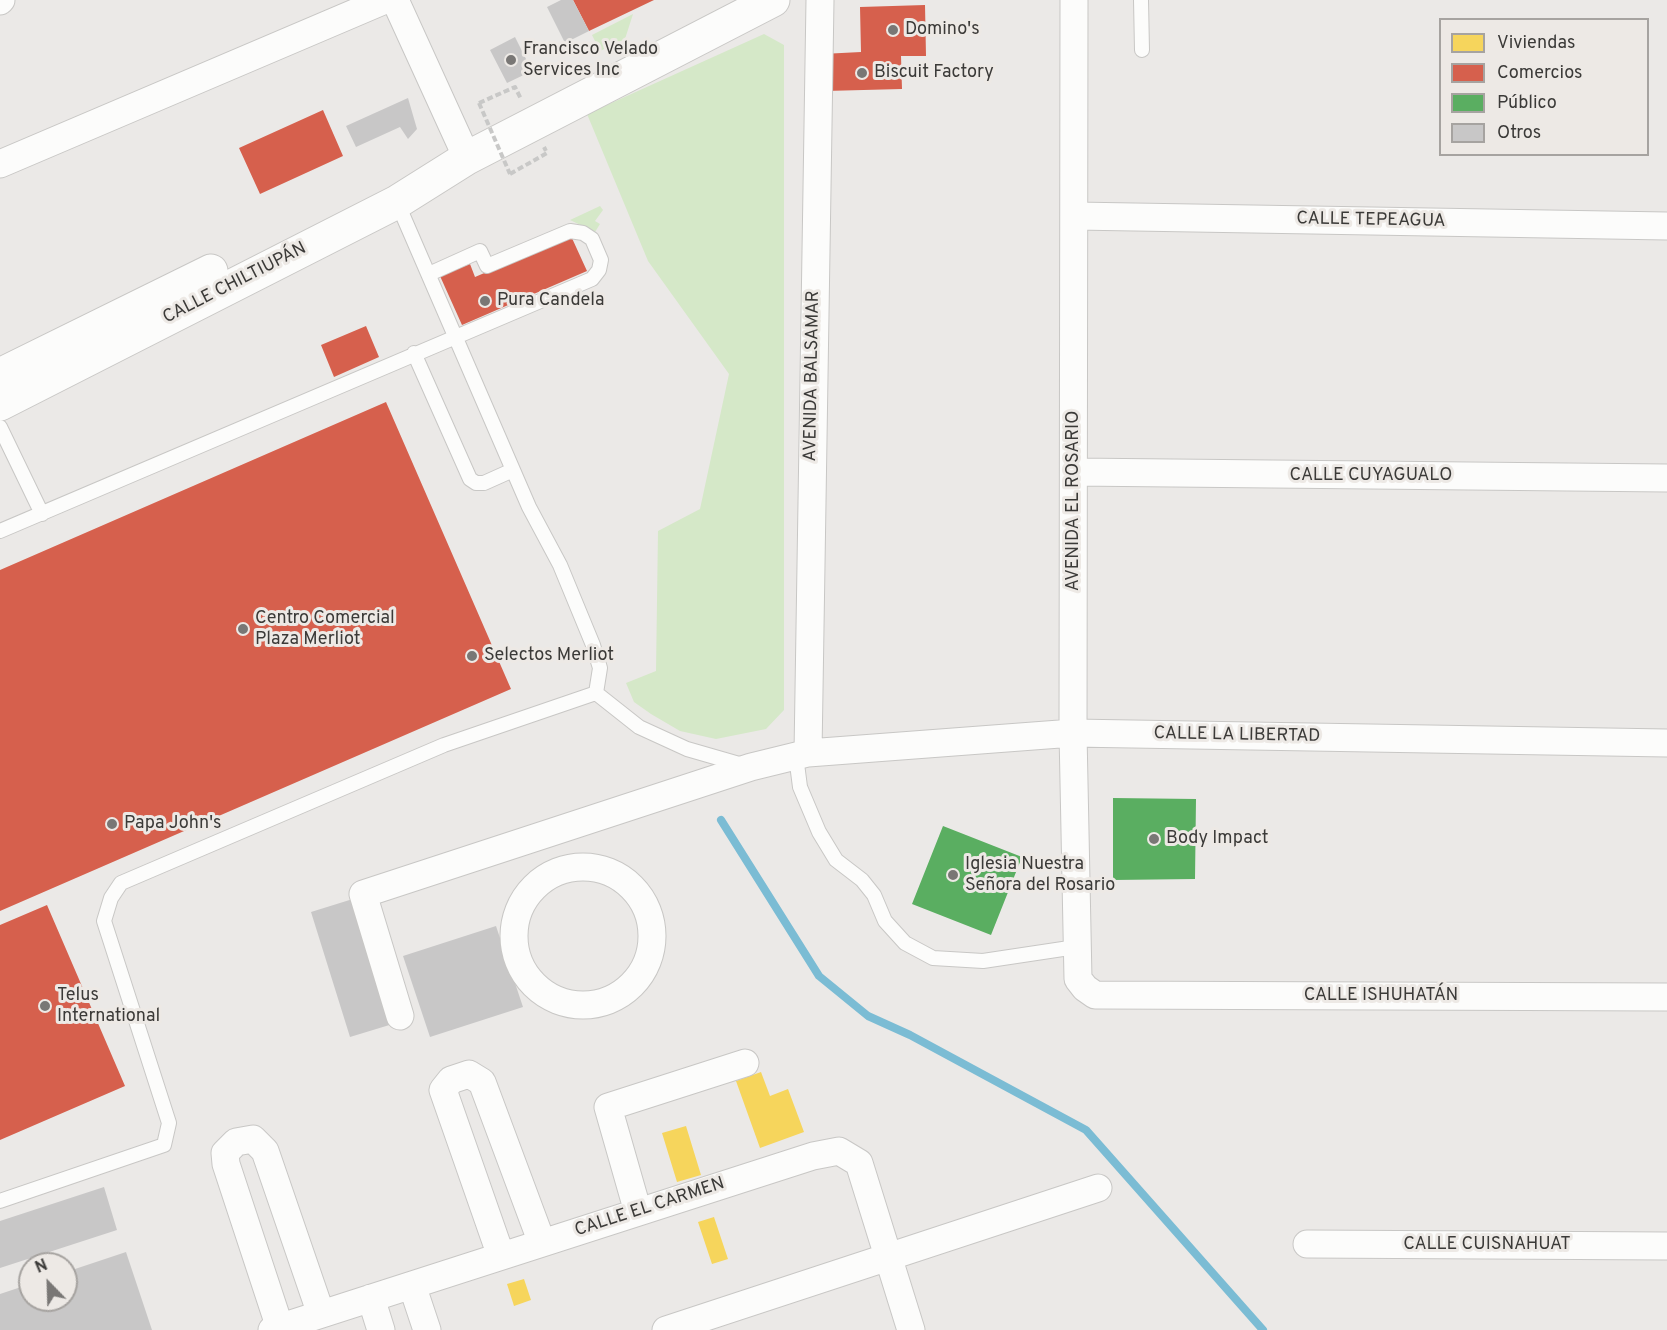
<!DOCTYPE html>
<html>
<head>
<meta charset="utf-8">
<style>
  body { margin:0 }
  #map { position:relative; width:1667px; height:1330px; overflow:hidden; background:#ebe9e7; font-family:Overpass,sans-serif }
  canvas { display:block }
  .legend { position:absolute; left:1439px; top:18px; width:210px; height:138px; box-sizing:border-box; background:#ede9e5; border:2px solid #a6a3a0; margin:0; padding:8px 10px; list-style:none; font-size:18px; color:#3b3a38 }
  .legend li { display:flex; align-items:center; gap:12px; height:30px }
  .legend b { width:30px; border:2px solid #a6a3a0 }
  .north { position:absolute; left:18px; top:1252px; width:60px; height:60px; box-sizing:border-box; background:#ede9e5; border:2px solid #a6a3a0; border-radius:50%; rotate:337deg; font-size:16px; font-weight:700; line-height:24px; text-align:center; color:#3b3a38 }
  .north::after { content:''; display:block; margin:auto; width:21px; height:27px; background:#797775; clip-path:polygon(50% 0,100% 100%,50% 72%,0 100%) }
</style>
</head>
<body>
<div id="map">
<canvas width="1667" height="1330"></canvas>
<ul class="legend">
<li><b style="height:16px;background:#f6d55c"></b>Viviendas</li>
<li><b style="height:16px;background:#d6604d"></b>Comercios</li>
<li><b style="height:16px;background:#5aae61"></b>Público</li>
<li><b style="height:16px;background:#c8c7c7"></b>Otros</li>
</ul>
<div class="north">N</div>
</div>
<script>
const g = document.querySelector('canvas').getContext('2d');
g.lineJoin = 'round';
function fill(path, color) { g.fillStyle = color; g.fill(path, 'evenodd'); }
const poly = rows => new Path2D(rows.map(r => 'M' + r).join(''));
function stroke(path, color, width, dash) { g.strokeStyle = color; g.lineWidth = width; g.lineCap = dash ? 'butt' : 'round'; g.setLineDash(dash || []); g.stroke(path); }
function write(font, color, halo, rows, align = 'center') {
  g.font = font + ' Overpass,sans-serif'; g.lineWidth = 6; g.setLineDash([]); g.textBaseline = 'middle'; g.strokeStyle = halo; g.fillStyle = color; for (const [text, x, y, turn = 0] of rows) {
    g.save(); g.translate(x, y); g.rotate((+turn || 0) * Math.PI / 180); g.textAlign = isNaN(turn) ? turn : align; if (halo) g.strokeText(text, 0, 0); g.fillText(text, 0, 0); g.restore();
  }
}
fill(poly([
  [633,14,625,39,600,51,592,35],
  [764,34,784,45,784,710,766,729,716,739,680,731,651,714,634,702,626,683,656,671,658,531,700,509,729,374,648,261,587,114],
  [600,206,603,210,595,221,600,224,595,232,570,220]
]), '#d5e8c8');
fill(poly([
  [761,1072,770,1096,788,1089,804,1132,760,1148,736,1081],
  [686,1126,701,1175,677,1182,662,1133],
  [714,1217,728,1259,712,1264,698,1222],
  [524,1279,531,1300,514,1306,507,1284]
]), '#f6d55c');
fill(poly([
  [573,0,654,0,589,31],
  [925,5,926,56,901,56,902,89,825,91,822,54,861,52,860,7],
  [323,110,343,156,260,194,239,148],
  [571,236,587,271,462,325,440,276,470,264,475,277],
  [366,326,379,357,334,377,321,345],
  [386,402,511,689,0,911,0,570],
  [47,905,125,1086,0,1140,0,925]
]), '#d6604d');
fill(poly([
  [1113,798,1196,799,1195,879,1113,880],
  [943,826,1022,857,991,935,912,904]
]), '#5aae61');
stroke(poly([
  [721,820,819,976,868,1016,910,1035,1086,1130,1263,1330]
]), '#7bbcd4', 8);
fill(poly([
  [561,0,573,0,589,31,565,43,547,7],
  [515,37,532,71,507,83,490,50],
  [408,98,417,129,408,139,400,127,356,147,346,126],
  [356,898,396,1023,350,1037,311,912],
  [496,926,523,1007,430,1037,403,956],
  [104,1187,117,1230,0,1268,0,1221],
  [126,1252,152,1330,0,1330,0,1294,30,1284,30,1300,66,1300,66,1272]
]), '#c8c7c7');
const service = poly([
  [1141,0,1142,50],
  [397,202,529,507,560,565,593,645,600,668,596,693],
  [414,353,470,479,476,483,484,483,513,470],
  [0,427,42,514],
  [0,531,592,279,599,270,601,260,592,239,583,233,570,231,487,266,480,251,429,274],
  [596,693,639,727,687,749,746,766],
  [796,756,800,787,819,832,836,860,862,880,874,895,885,921,905,943,933,958,983,961,1076,947],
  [0,1201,164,1145,169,1123,104,921,111,898,121,883,444,745,596,693]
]);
const minor = poly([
  [395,0,467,158],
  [1074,0,1073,733,1078,979,1085,988,1095,995,1667,997],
  [0,1,1,0],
  [0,164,385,0],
  [1075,216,1667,226],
  [1074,472,1667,478],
  [808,753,820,0],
  '514 936a69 69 0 1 1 138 0a69 69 0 1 1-138 0Z',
  [400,1016,363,894,751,767,808,753,1073,733,1667,743],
  [638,1212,608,1107,745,1063],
  [1307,1244,1667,1246],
  [501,1256,443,1090,451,1080,469,1074,482,1082,542,1243],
  [412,1285,427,1330],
  [371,1298,381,1330],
  [280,1328,226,1164,225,1153,236,1142,253,1139,265,1151,321,1314],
  [272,1330,813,1156,839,1151,859,1163,911,1330],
  [666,1330,1098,1188]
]);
const secondary = poly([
  [0,375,211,271],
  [0,404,397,202,467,158,773,0]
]);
stroke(service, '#c8c7c5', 16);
stroke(minor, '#c8c7c5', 29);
stroke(secondary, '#c8c7c5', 35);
stroke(poly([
  [479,103,515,87,521,99],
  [510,174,547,153,544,147]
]), '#c8c8c7', 4, [6, 3]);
stroke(service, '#fcfcfb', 14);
stroke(minor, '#fcfcfb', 27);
stroke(secondary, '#fcfcfb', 33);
stroke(poly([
  [479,103,510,174]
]), '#c8c8c7', 4, [6, 3]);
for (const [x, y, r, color] of [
  [893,30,6,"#797775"],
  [511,60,6,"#797775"],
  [862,73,6,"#797775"],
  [485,301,6,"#797775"],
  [243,629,6,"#797775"],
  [472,656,6,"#797775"],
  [112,824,6,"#797775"],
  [1154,839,6,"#797775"],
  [953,875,6,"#797775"],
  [45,1006,6,"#797775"]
]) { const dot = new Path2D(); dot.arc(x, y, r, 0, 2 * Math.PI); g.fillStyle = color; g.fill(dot); stroke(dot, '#ede9e5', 2); }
write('18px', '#3b3a38', '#ede9e5', [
  ["Domino's",905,30],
  ["Francisco Velado",523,50],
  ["Services Inc",523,71],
  ["Biscuit Factory",874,73],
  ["Pura Candela",497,301],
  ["Centro Comercial",255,619],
  ["Plaza Merliot",255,640],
  ["Selectos Merliot",484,656],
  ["Papa John's",124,824],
  ["Body Impact",1166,839],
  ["Iglesia Nuestra",965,865],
  ["Señora del Rosario",965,886],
  ["Telus",57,996],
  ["International",57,1017]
], 'left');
write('18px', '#3b3a38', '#ede9e5', [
  ["CALLE TEPEAGUA",1371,221,1],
  ["CALLE CHILTIUPÁN",235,284,-27],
  ["AVENIDA BALSAMAR",813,376,-89],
  ["CALLE CUYAGUALO",1371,476],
  ["AVENIDA EL ROSARIO",1074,501,-90],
  ["CALLE LA LIBERTAD",1237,736,1],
  ["CALLE ISHUHATÁN",1381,996],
  ["CALLE EL CARMEN",650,1208,-18],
  ["CALLE CUISNAHUAT",1487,1245]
]);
</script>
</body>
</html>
